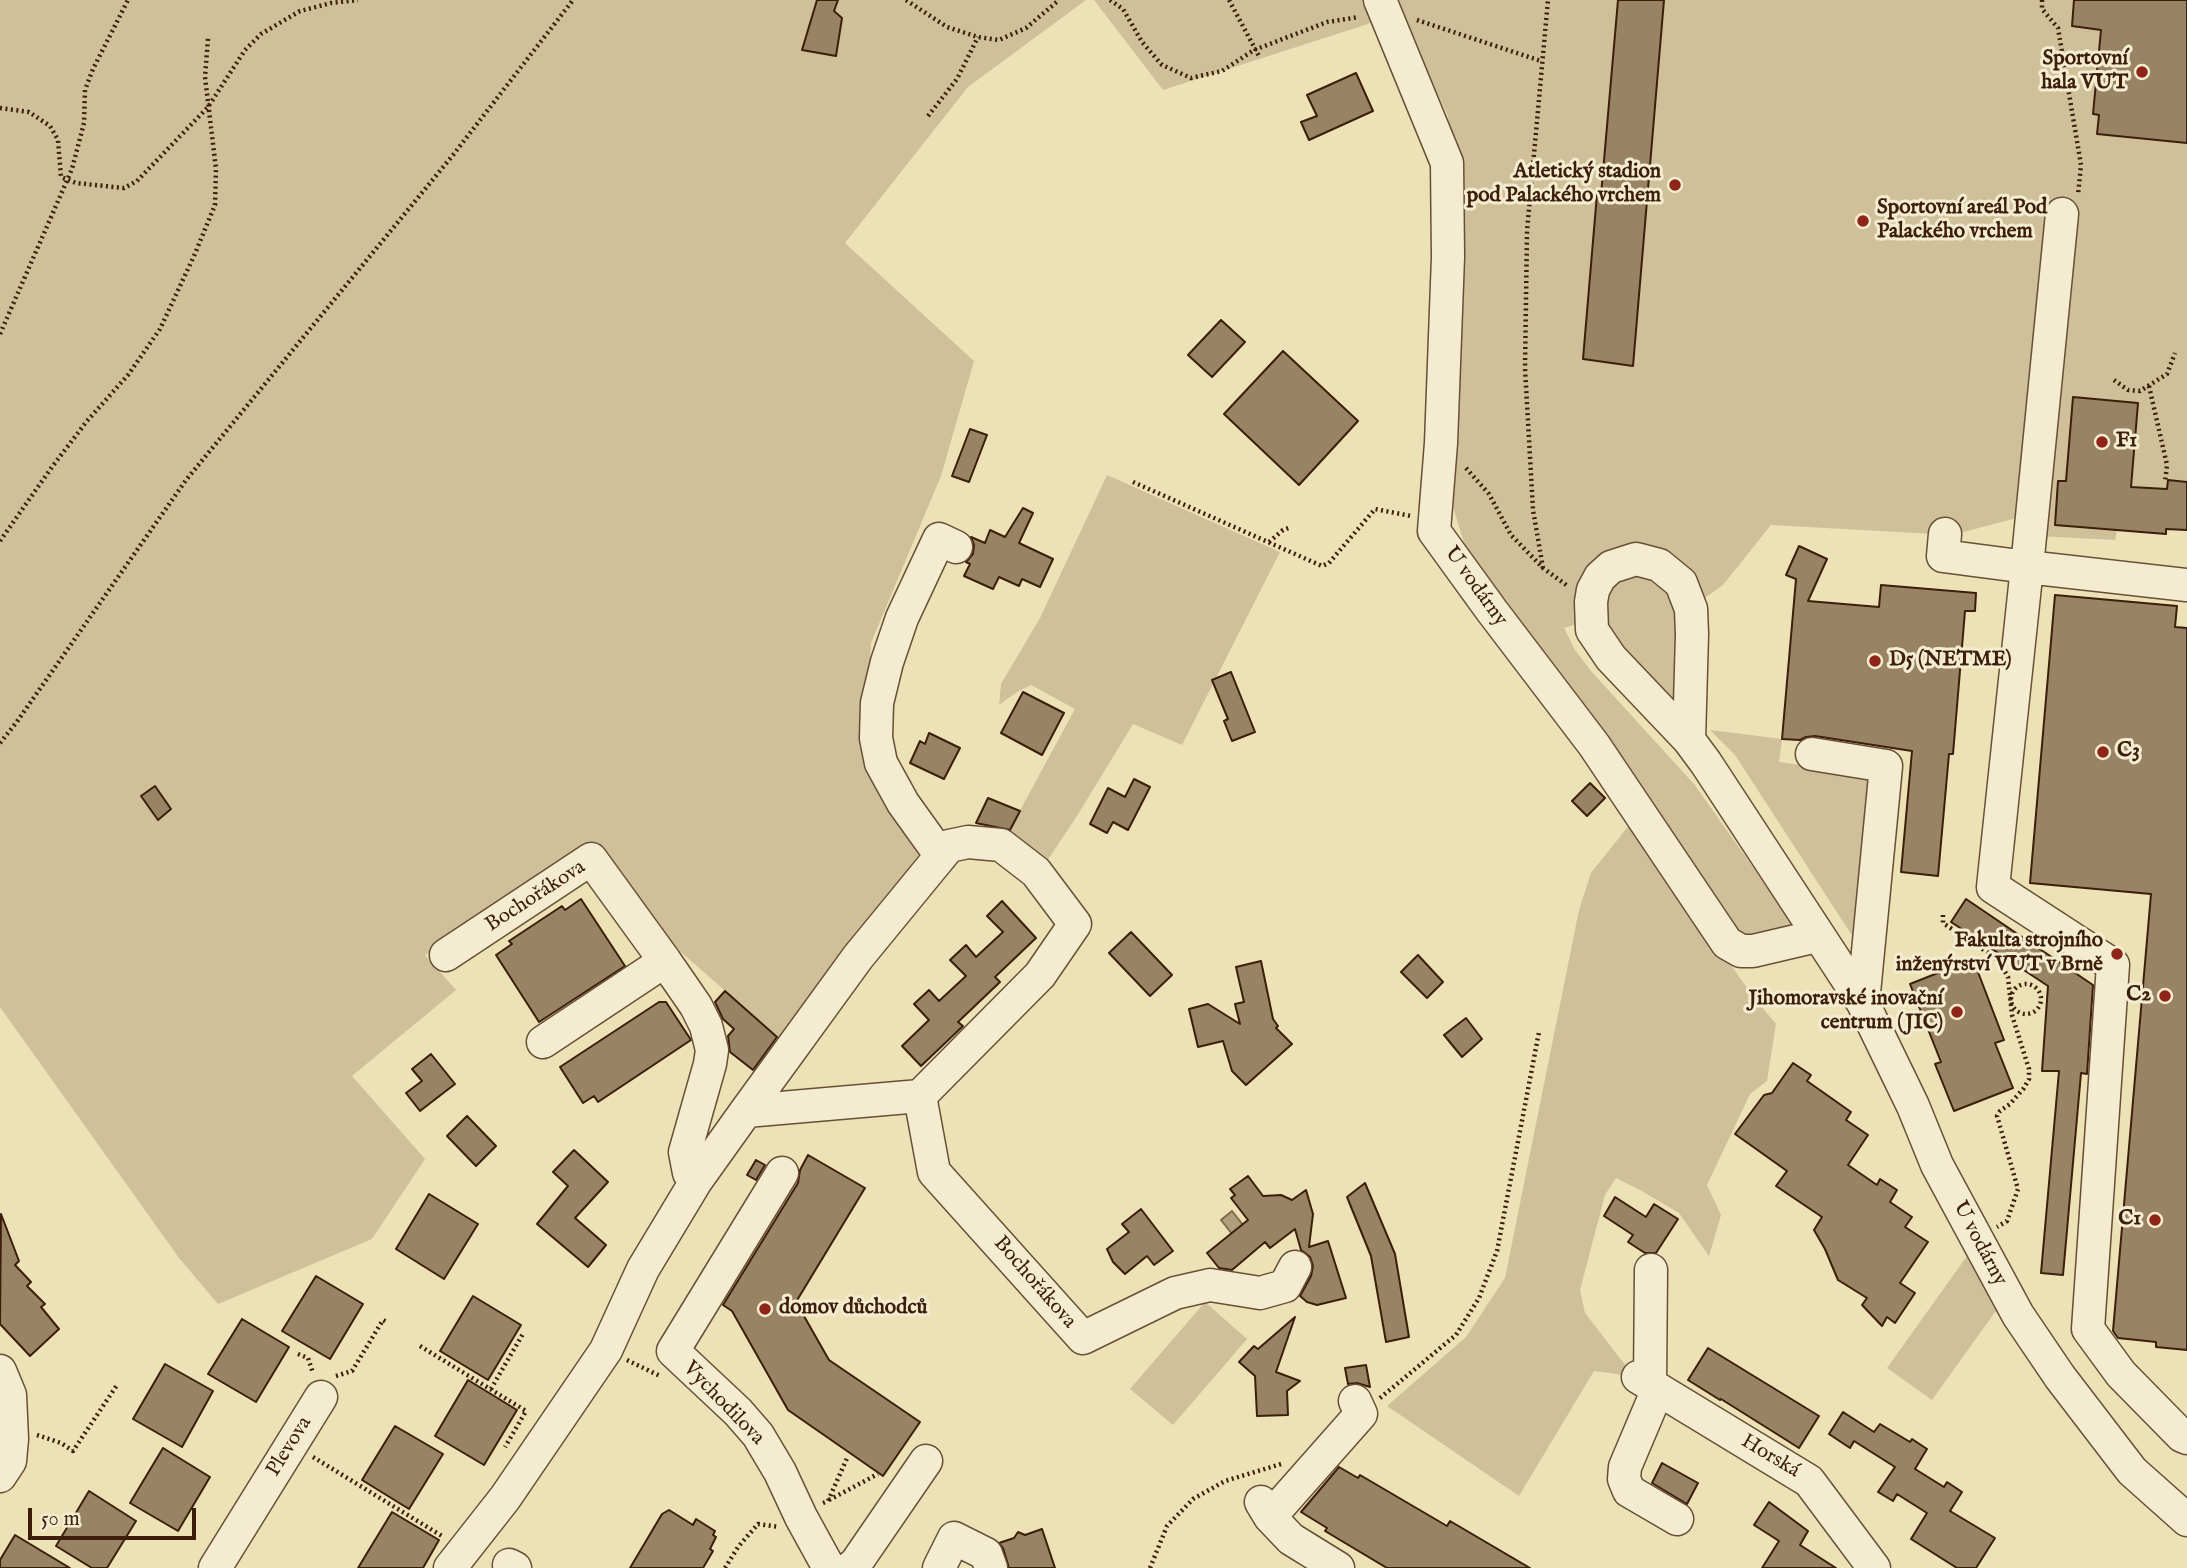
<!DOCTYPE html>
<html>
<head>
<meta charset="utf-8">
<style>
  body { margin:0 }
  #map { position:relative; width:2187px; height:1568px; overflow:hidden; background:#ede1b6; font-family:"IM FELL English",serif }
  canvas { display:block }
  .scale { position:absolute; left:28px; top:1508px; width:168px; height:32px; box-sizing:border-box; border:4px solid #3c1e0b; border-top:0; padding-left:9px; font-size:21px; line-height:24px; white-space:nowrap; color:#3c1e0b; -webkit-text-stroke:5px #f3ecd0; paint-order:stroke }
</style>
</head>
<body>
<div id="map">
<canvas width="2187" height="1568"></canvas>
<div class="scale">50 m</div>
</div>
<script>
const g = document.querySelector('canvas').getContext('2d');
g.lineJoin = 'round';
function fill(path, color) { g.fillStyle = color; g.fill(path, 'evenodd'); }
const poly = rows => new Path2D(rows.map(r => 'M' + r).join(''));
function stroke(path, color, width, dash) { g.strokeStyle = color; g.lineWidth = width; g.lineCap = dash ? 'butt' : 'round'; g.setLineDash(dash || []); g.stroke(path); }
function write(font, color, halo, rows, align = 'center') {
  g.font = font + ' "IM FELL English",serif'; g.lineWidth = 6; g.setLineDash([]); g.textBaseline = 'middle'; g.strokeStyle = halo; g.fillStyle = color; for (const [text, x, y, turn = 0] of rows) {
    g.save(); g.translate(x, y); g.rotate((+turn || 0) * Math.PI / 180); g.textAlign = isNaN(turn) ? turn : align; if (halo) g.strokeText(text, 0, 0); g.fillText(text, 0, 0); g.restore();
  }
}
fill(poly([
  [0,0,1086,0,968,87,845,243,974,361,941,476,871,643,866,728,899,823,920,858,783,1042,672,944,601,845,425,955,456,990,352,1076,425,1159,372,1239,218,1304,179,1258,0,1007],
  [1094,0,2187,0,2187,482,2168,480,2167,489,2131,487,2138,403,2073,398,2066,481,2058,481,2117,530,2115,540,2038,536,2027,520,2013,519,1952,535,1771,525,1723,585,1703,599,1645,549,1577,624,1564,628,1575,650,1591,671,1694,784,1794,925,1797,931,1736,945,1466,549,1452,504,1456,382,1458,201,1448,116,1396,8,1368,24,1163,90],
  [1107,475,1280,552,1182,745,1133,724,1077,816,1043,867,1004,840,1075,709,1031,685,1017,692,999,705,1001,684,1040,618],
  [1639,573,1659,578,1678,603,1676,703,1611,641,1600,606,1616,581],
  [1710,730,1782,739,1779,762,1860,773,1869,778,1857,931,1851,934,1735,755],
  [1630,824,1755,999,1776,1024,1767,1081,1750,1094,1707,1185,1721,1215,1709,1256,1679,1213,1640,1190,1616,1178,1605,1195,1580,1290,1585,1313,1626,1366,1624,1375,1594,1371,1519,1496,1387,1406,1466,1337,1505,1278,1579,910,1591,873],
  [1967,1256,1998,1308,1932,1400,1887,1368],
  [1205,1302,1247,1339,1173,1425,1130,1389]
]), '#cfc099');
const water = poly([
  [1232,1211,1254,1239,1243,1248,1221,1220,1232,1211]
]);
fill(water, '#b19f7c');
stroke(water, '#826b4f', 2);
const building = poly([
  [817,0,838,0,834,11,842,18,836,56,802,50,817,0],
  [1618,0,1664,0,1633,366,1583,359,1597,194,1601,195,1618,0],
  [2074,0,2187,0,2187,143,2097,134,2099,115,2093,114,2101,30,2072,26,2074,0],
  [1356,73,1373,111,1309,140,1301,122,1317,116,1307,95,1356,73],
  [1221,320,1245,342,1212,377,1188,355,1221,320],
  [1283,351,1358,421,1299,485,1224,414,1283,351],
  [2073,397,2138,403,2131,487,2167,489,2168,480,2187,482,2187,530,2166,529,2166,534,2055,525,2058,481,2066,481,2073,397],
  [970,429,987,435,969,482,952,476,970,429],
  [1023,508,1033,513,1019,543,1053,559,1040,587,1022,579,1019,586,999,577,993,589,964,576,970,564,966,562,973,554,974,545,971,537,985,543,990,530,1005,537,1023,508],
  [1799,546,1827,559,1808,601,1879,607,1881,585,1976,593,1975,611,1965,611,1953,754,1949,754,1938,876,1901,872,1912,751,1815,736,1806,737,1800,740,1782,739,1796,579,1786,575,1799,546],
  [2055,595,2177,606,2175,627,2187,628,2187,1350,2156,1347,2156,1342,2118,1338,2113,1331,2151,894,2030,883,2055,595],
  [1231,672,1255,732,1232,741,1224,721,1228,719,1212,680,1231,672],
  [1023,692,1064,713,1042,755,1001,733,1023,692],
  [929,733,960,748,944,779,910,763,920,741,925,744,929,733],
  [1134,779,1150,787,1128,830,1113,822,1107,833,1090,824,1108,788,1125,797,1134,779],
  [1590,783,1605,798,1587,816,1572,801,1590,783],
  [155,786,171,809,158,820,141,796,155,786],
  [988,798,1020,811,1010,830,976,823,988,798],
  [581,899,625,966,539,1022,496,955,512,944,509,941,562,906,565,910,581,899],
  [1966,899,2093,985,2087,1074,2081,1073,2063,1275,2041,1273,2059,1071,2042,1071,2048,986,1951,922,1966,899],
  [1002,901,1036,938,995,977,1000,982,958,1022,963,1026,921,1066,902,1046,929,1020,914,1004,929,990,939,1001,966,976,950,960,966,945,976,957,1003,932,987,916,1002,901],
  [1131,932,1172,975,1150,996,1109,953,1131,932],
  [1418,955,1443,982,1427,998,1401,972,1418,955],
  [1973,959,2004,1040,1995,1043,2013,1088,1954,1111,1935,1064,1941,1062,1910,984,1973,959],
  [1261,961,1273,1019,1278,1026,1276,1028,1292,1044,1246,1085,1232,1071,1223,1041,1198,1047,1189,1009,1208,1004,1240,1024,1235,1004,1244,1002,1236,967,1261,961],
  [725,991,777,1037,753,1070,730,1052,728,1036,734,1029,723,1019,715,1002,725,991],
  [659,1002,666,1002,691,1040,598,1102,594,1096,583,1103,560,1067,659,1002],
  [1466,1018,1482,1039,1462,1057,1444,1035,1466,1018],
  [431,1054,455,1084,420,1111,406,1093,422,1081,412,1069,431,1054],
  [1793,1063,1811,1075,1807,1081,1851,1112,1846,1120,1868,1135,1848,1165,1877,1185,1880,1179,1897,1190,1890,1202,1912,1217,1905,1227,1928,1242,1900,1283,1915,1293,1895,1323,1887,1317,1882,1326,1862,1305,1867,1298,1838,1280,1825,1249,1814,1230,1822,1217,1776,1186,1787,1171,1735,1134,1764,1095,1772,1093,1793,1063],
  [467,1116,496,1146,476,1166,447,1136,467,1116],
  [574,1150,608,1182,575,1218,606,1245,588,1267,537,1224,568,1186,553,1172,574,1150],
  [808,1155,865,1188,796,1302,829,1360,920,1422,883,1476,788,1410,732,1311,723,1305,798,1183,800,1170,808,1155],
  [756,1160,765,1165,756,1180,747,1175,756,1160],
  [1248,1176,1263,1196,1281,1195,1292,1200,1306,1190,1313,1214,1309,1247,1328,1241,1346,1298,1317,1305,1307,1302,1300,1296,1311,1276,1313,1266,1310,1257,1301,1250,1295,1229,1270,1248,1265,1242,1232,1270,1219,1268,1207,1253,1248,1220,1231,1198,1235,1195,1230,1189,1248,1176],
  [1365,1183,1395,1254,1409,1337,1386,1342,1371,1256,1347,1197,1365,1183],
  [429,1194,478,1224,444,1279,396,1249,429,1194],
  [1615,1197,1646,1217,1654,1204,1678,1219,1656,1253,1645,1253,1628,1242,1633,1235,1604,1216,1615,1197],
  [1141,1209,1173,1251,1154,1265,1147,1256,1125,1274,1113,1262,1107,1249,1129,1232,1122,1224,1141,1209],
  [1,1214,19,1261,15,1265,31,1282,27,1286,45,1304,41,1307,59,1329,30,1356,0,1324,1,1214],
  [316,1276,363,1304,330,1359,282,1331,316,1276],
  [473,1296,521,1325,488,1380,440,1351,473,1296],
  [1295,1317,1276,1372,1300,1381,1287,1391,1288,1415,1257,1416,1255,1376,1239,1362,1254,1346,1258,1349,1295,1317],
  [242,1319,289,1347,256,1402,208,1374,242,1319],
  [1708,1348,1819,1416,1799,1448,1721,1399,1720,1400,1688,1380,1708,1348],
  [165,1364,213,1391,182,1447,133,1419,165,1364],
  [1366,1365,1370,1387,1357,1383,1348,1384,1345,1368,1366,1365],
  [468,1380,517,1410,484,1465,435,1436,468,1380],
  [1843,1412,1874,1432,1880,1424,1910,1442,1912,1439,1927,1449,1915,1469,1944,1487,1947,1482,1962,1492,1950,1511,1995,1538,1976,1568,1957,1568,1911,1539,1927,1513,1897,1494,1893,1501,1878,1492,1895,1467,1854,1441,1850,1448,1829,1434,1843,1412],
  [395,1426,443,1454,409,1509,362,1480,395,1426],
  [163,1448,210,1477,178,1531,130,1503,163,1448],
  [1662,1463,1698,1483,1687,1504,1652,1483,1662,1463],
  [1339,1467,1358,1478,1360,1475,1447,1526,1450,1521,1530,1568,1387,1568,1325,1531,1327,1528,1301,1512,1339,1467],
  [89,1491,136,1521,107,1568,92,1568,56,1546,89,1491],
  [1769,1502,1808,1531,1800,1545,1836,1568,1762,1568,1779,1541,1754,1525,1769,1502],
  [669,1510,693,1525,696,1519,715,1531,713,1535,716,1537,710,1549,713,1551,703,1568,630,1568,662,1514,669,1510],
  [392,1512,439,1540,423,1568,358,1568,392,1512],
  [1042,1529,1055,1568,1009,1568,1003,1548,999,1543,1014,1538,1018,1532,1025,1535,1042,1529],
  [15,1535,70,1568,0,1568,0,1560,15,1535]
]);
fill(building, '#988364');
stroke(building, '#3c1e0b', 2);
const minor = poly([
  [1380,0,1447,163,1448,257,1441,443,1434,531,1492,611,1594,745,1727,943,1741,951,1753,951,1817,936],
  [1945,534,1943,556,2027,567,2062,214],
  [2187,585,2027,567,1993,887,2113,965,2088,1329,2121,1374,2182,1436,2187,1438],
  [1689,740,1692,634,1691,609,1681,583,1659,565,1636,559,1611,567,1600,577,1593,590,1591,602,1592,630,1611,658,1689,740,1706,763,1863,1003,1913,1106,1937,1165,2018,1315,2060,1377,2132,1471,2187,1520],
  [1812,754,1886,766,1863,1003],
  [941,856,903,803,881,763,876,738,877,703,887,662,902,618,939,539,956,547],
  [446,955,591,859,665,961],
  [543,1042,665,961,696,1006,706,1026,712,1050,710,1064,685,1152,689,1173,696,1181],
  [920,1096,934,1172,1083,1338,1175,1293,1210,1285,1260,1293,1285,1286,1295,1267],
  [782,1173,673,1351,738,1412,758,1435,780,1472,801,1517,829,1568],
  [0,1371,10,1395,12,1439,10,1461,0,1476],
  [1638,1377,1809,1481,1874,1568],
  [1650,1384,1651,1270],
  [1658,1389,1625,1467,1624,1479,1629,1491,1677,1519],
  [1261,1502,1270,1517,1291,1539,1338,1568],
  [1270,1517,1361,1414,1355,1401],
  [509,1565,515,1568],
  [215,1568,321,1397],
  [450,1568,505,1498,606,1350,643,1269,696,1181,746,1111,858,957,949,846,968,842,1001,845,1036,872,1075,924,1040,975,920,1096,746,1111],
  [850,1568,856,1563,926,1461],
  [939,1568,954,1538,986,1554,991,1568]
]);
stroke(minor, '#684f36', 35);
stroke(poly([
  [906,0,947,27,978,37,999,40,1026,28,1059,0],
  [1110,0,1123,9,1142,42,1162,65,1191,78,1222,71,1254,50,1327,22,1359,17],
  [1229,0,1260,58],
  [2042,0,2042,9,2058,28,2081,165,2078,195],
  [1417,20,1541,61],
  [0,108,29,112,50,126,58,140,61,177,76,183,124,188,137,181,208,107,245,50,261,34,300,11,331,3,358,0],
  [928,116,957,79,978,37],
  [0,334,72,169,84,123,85,90,93,69,128,0],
  [2114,380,2128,390,2140,391,2167,374,2175,353],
  [2149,386,2167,465,2165,482],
  [1466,468,1489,494,1511,535,1543,568,1569,587],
  [1133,482,1322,566,1329,563,1375,509,1411,516],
  [0,541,52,467,87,421,128,375,160,329,194,256,215,205,216,169,205,77,208,38],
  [1269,542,1283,530,1291,527],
  [1543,568,1533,510,1525,368,1527,231,1548,0],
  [0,743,16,723,186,480,453,155,573,0],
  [1943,915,1943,923,1993,956,2000,963,2008,977,2012,1015,2029,1069,2029,1079,2024,1088,2010,1104,2000,1111,1997,1116,2018,1189,2007,1221,1997,1227],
  '2011 999a15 15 0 1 1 30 0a15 15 0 1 1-30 0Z',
  [420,1346,526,1411,505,1447],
  [298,1354,308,1358,313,1373],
  [627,1360,660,1376],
  [336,1376,352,1371,383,1320,388,1323],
  [491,1389,524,1332],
  [1380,1398,1456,1335,1479,1298,1497,1251,1539,1032],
  [37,1435,61,1443,73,1451,117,1385],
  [313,1457,442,1536],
  [829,1500,878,1474],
  [823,1503,828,1501,848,1456],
  [725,1568,738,1547,758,1524,779,1527],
  [1150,1568,1167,1526,1193,1499,1225,1481,1281,1464]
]), '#3c1e0b', 4.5, [2, 3.5]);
stroke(minor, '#f3ecd0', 32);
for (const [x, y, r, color] of [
  [2142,72,7,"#8f2418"],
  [1675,185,7,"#8f2418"],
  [1863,221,7,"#8f2418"],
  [2102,442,7,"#8f2418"],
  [1875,661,7,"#8f2418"],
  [2103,752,7,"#8f2418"],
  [2117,954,7,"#8f2418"],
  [2165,996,7,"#8f2418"],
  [1957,1012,7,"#8f2418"],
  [2155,1220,7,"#8f2418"],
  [765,1309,7,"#8f2418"]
]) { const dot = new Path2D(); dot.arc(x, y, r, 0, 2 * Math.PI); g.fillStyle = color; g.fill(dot); stroke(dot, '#f3ecd0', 2.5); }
write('bold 21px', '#3c1e0b', '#f3ecd0', [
  ["Sportovní",2128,60],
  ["hala VUT",2128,84],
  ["Atletický stadion",1661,173],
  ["pod Palackého vrchem",1661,197],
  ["Sportovní areál Pod",1877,209,"left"],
  ["Palackého vrchem",1877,233,"left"],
  ["F1",2116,442,"left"],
  ["D5 (NETME)",1889,661,"left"],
  ["C3",2117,752,"left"],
  ["Fakulta strojního",2103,942],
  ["inženýrství VUT v Brně",2103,966],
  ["C2",2151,996],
  ["Jihomoravské inovační",1943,1000],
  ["centrum (JIC)",1943,1024],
  ["C1",2141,1220],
  ["domov důchodců",779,1309,"left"]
], 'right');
write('21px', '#3c1e0b', '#f3ecd0', [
  ["U vodárny",1475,587,54],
  ["Bochořákova",536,897,-33],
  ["U vodárny",1979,1244,62],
  ["Bochořákova",1034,1283,49],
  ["Vychodilova",723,1404,46],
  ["Plevova",290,1447,-58],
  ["Horská",1770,1457,31]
]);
</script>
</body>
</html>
